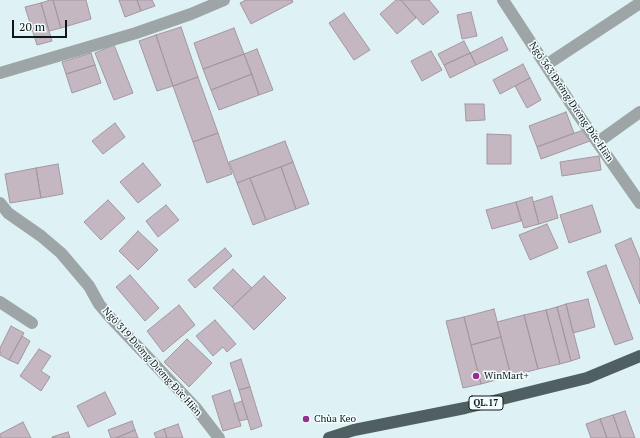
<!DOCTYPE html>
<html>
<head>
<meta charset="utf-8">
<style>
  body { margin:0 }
  #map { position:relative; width:640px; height:438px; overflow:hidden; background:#def1f4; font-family:"PT Serif",serif }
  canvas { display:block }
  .scale { position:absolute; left:12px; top:20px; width:55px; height:18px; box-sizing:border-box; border:2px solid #101718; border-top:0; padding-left:5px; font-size:12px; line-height:14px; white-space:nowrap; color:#101718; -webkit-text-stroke:3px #f1fdfe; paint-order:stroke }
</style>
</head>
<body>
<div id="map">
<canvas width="640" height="438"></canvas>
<div class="scale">20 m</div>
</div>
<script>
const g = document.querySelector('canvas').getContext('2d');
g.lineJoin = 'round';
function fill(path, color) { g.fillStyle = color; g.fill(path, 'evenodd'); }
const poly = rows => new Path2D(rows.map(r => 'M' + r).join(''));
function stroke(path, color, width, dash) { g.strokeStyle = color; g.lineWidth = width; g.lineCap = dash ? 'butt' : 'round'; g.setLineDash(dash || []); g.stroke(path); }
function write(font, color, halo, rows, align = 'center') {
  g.font = font + ' "PT Serif",serif'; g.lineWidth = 3; g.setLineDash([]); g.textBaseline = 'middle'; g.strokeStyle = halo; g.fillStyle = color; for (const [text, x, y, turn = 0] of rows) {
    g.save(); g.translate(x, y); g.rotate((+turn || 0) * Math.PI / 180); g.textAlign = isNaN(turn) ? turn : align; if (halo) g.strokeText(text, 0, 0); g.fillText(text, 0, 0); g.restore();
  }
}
const building = poly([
  [50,0,53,0,61,28,49,31,41,3,50,0],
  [53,0,86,0,91,19,61,28,53,0],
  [119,0,137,0,141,11,125,17,119,0],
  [137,0,152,0,155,6,141,11,137,0],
  [246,0,292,0,293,2,251,24,240,3,246,0],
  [396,0,401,0,416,18,397,34,380,14,396,0],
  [401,0,429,0,439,12,423,25,401,0],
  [41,3,52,41,37,45,25,7,41,3],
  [471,12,477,36,462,39,457,15,471,12],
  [344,13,370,50,354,60,329,23,344,13],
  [181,27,198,77,173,86,156,35,181,27],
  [234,28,244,54,203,69,194,43,234,28],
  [156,35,173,86,157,91,139,41,156,35],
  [502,37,508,50,476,65,470,53,502,37],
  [464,41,470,53,444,65,438,54,464,41],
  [114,45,133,93,114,100,95,53,114,45],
  [257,49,273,90,259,95,244,54,257,49],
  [431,51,442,70,422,81,411,61,431,51],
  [91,53,95,65,66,74,62,62,91,53],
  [470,53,476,65,450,78,444,65,470,53],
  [244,54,252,74,211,90,203,69,244,54],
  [523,64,530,78,500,94,493,80,523,64],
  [95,65,101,83,72,93,66,74,95,65],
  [252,74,259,95,219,110,211,90,252,74],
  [198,77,218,133,193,142,173,86,198,77],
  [530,78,541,100,527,108,515,86,530,78],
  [465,104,484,104,485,120,466,121,465,104],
  [566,112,574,133,537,147,529,126,566,112],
  [115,123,125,137,103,154,92,141,115,123],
  [586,129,590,141,541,159,537,147,586,129],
  [218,133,232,174,207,183,193,142,218,133],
  [487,134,511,135,511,164,487,164,487,134],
  [285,141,293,162,237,183,229,162,285,141],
  [599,156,601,170,562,176,560,162,599,156],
  [293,162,309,204,296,209,281,167,293,162],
  [143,163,161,185,138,203,120,182,143,163],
  [58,164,63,194,41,198,36,168,58,164],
  [281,167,296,209,266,220,250,178,281,167],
  [36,168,41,198,10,203,5,174,36,168],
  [250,178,266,220,253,225,237,183,250,178],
  [552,196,558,218,539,224,533,202,552,196],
  [532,197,539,224,524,228,516,202,532,197],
  [108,200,125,218,101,240,84,222,108,200],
  [516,202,521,221,492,229,486,210,516,202],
  [166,205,179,220,158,237,146,221,166,205],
  [592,205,601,232,569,243,560,215,592,205],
  [547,224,558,248,530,260,519,235,547,224],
  [138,231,158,250,138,270,119,251,138,231],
  [631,238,640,260,640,304,615,245,631,238],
  [225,248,232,256,195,288,188,280,225,248],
  [606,265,633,339,615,345,587,272,606,265],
  [233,269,252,288,232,307,213,288,233,269],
  [130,275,159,308,145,321,116,287,130,275],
  [264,276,286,298,254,330,232,307,264,276],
  [588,299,595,327,573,333,566,304,588,299],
  [566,304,580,358,571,361,557,307,566,304],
  [179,305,195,325,163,352,147,331,179,305],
  [557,307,571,361,560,364,546,310,557,307],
  [494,309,501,337,471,345,464,317,494,309],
  [546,310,560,364,538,369,524,315,546,310],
  [524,315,538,369,511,376,497,322,524,315],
  [464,317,481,384,463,388,446,321,464,317],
  [215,320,236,344,227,352,223,347,213,356,196,336,215,320],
  [11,326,24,333,9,360,0,355,0,348,11,326],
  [22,336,30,341,18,364,9,360,22,336],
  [501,337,511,376,481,384,471,345,501,337],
  [187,339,212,363,189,387,164,362,187,339],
  [39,349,51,356,41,371,50,377,41,391,20,376,39,349],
  [241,359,250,387,239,390,230,363,241,359],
  [250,387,262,426,251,430,239,390,250,387],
  [230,390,241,426,223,431,212,396,230,390],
  [105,392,116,414,88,427,77,406,105,392],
  [242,401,248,419,239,421,234,404,242,401],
  [625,411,635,438,621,438,613,415,625,411],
  [613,415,621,438,607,438,600,419,613,415],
  [600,419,607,438,591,438,586,424,600,419],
  [132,421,135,430,116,438,111,438,108,430,132,421],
  [23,422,31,438,0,438,0,434,23,422],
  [178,424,183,438,167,438,164,429,178,424],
  [164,429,167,438,156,438,154,433,164,429],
  [135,430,138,438,116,438,135,430],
  [68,432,70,438,52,438,52,437,68,432]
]);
fill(building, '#c4b7c2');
stroke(building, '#a397a1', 1);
stroke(poly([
  [503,0,577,113,640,203],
  [546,65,640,3],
  [0,73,136,33,191,14,224,0],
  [598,142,640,112],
  [0,203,8,213,41,236,61,253,89,286,99,304,109,316,195,407,219,438],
  [0,302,32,323]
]), '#9da5a6', 12);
stroke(poly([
  [329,438,354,430,465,408,587,378,640,356]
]), '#506062', 12);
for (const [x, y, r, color] of [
  [476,376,4,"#972d8f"],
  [306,419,4,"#972d8f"]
]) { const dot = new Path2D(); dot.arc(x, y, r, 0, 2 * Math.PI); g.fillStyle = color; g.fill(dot); stroke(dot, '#f1fdfe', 1.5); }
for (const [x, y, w] of [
  [486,403,34]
]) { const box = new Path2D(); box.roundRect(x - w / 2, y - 7, w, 14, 3); g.fillStyle = '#f1fdfe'; g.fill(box); stroke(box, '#101718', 1); }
write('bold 9px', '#101718', null, [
  ["QL.17",486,403]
]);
write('10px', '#101718', '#f1fdfe', [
  ["Ngõ 363 Đường Dương Đức Hiền",571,102,56],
  ["Ngõ 319 Đường Dương Đức Hiền",152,362,48]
]);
write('10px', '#101718', '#f1fdfe', [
  ["WinMart+",484,376],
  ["Chùa Keo",314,419]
], 'left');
</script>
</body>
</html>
